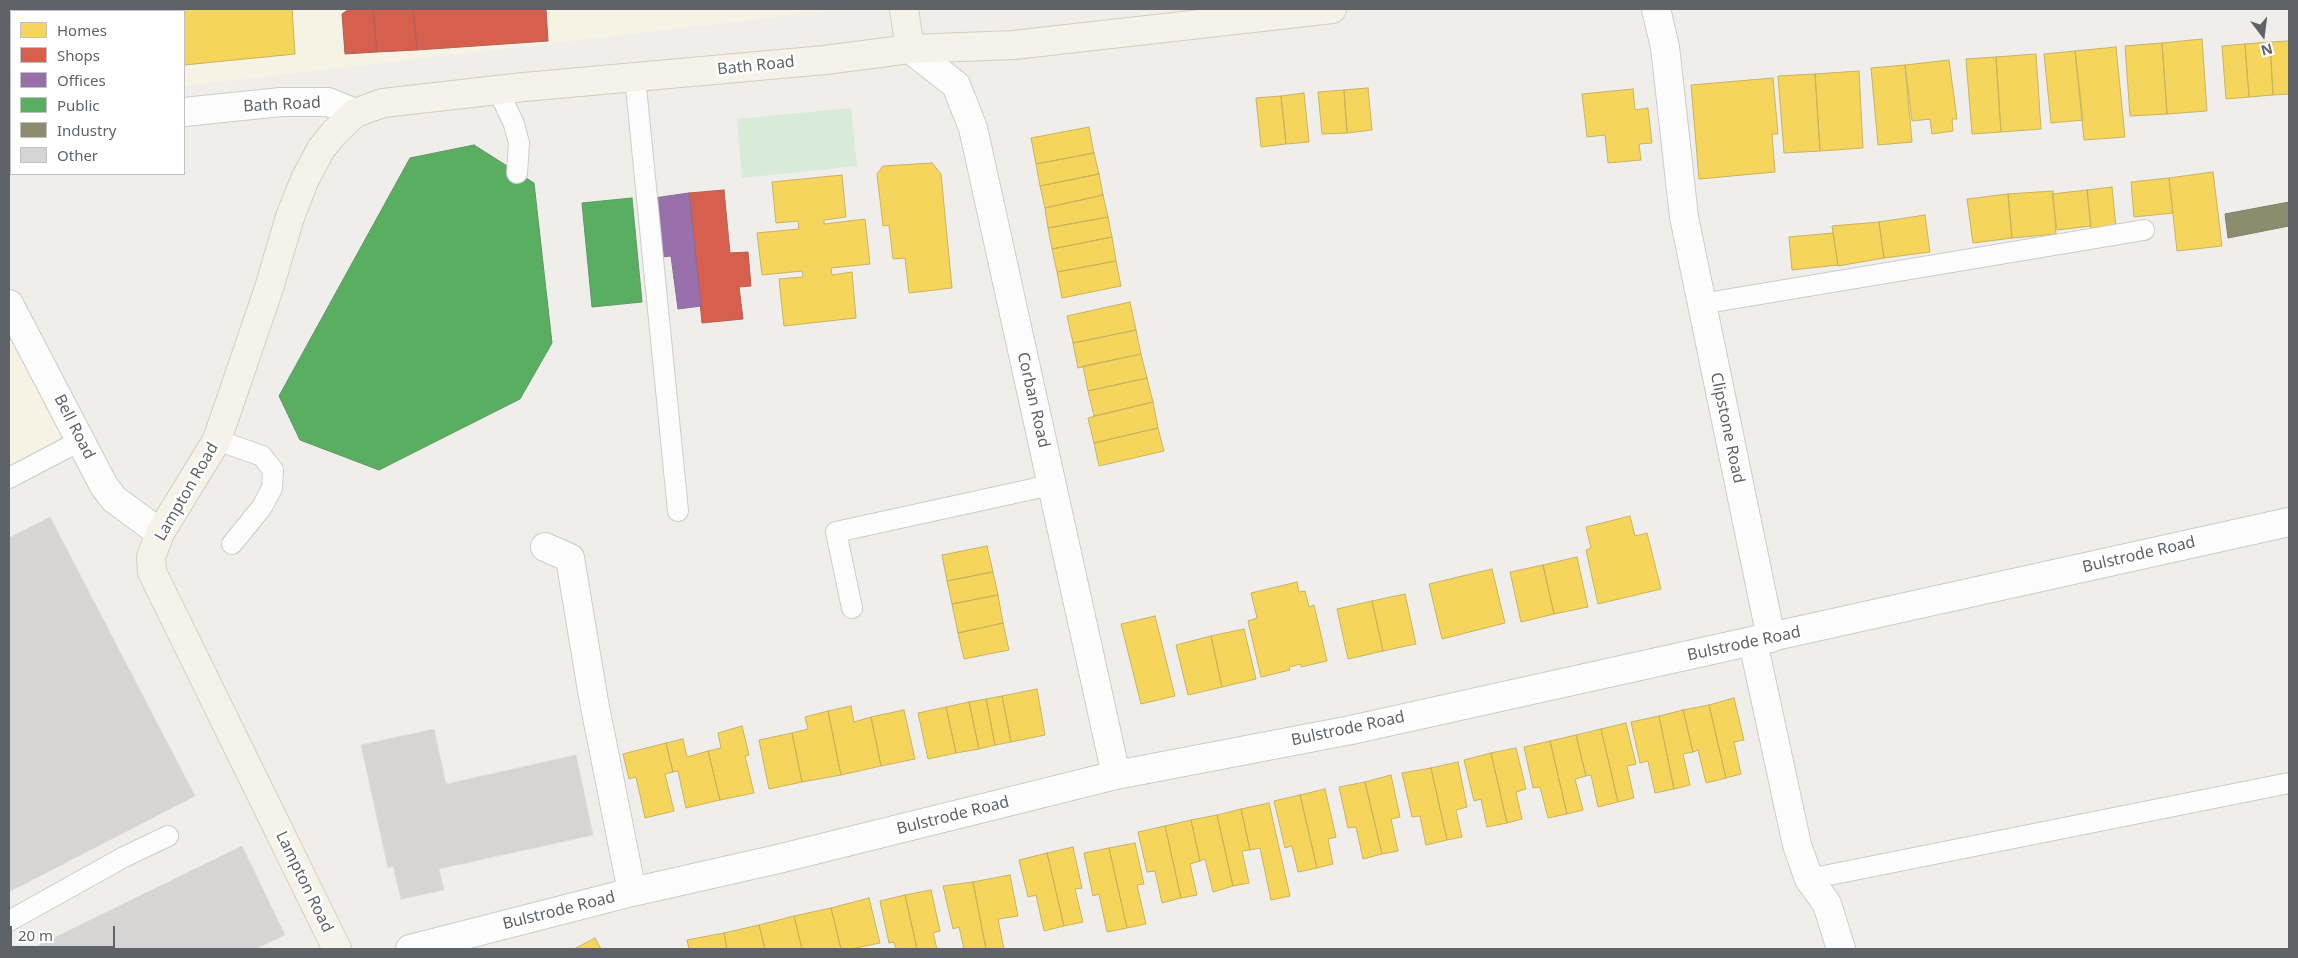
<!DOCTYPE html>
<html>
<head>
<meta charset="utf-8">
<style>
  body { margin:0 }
  #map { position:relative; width:2298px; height:958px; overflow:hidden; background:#efeeea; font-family:"Noto Sans",sans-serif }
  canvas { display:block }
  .frame { position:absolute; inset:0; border:10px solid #5f6368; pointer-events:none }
  .legend { position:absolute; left:10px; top:10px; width:175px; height:165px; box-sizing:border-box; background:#fff; border:1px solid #bfc1c3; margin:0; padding:6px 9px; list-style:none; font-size:15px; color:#5f6368 }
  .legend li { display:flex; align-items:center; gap:10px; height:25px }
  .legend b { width:25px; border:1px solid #bfc1c3 }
  .north { position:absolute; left:2238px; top:10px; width:50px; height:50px; -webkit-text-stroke:4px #fff; paint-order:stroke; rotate:165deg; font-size:14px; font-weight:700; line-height:20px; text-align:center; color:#5f6368 }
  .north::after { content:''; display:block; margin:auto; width:18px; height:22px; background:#5f6368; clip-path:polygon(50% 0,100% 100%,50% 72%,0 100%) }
  .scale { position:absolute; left:10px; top:926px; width:105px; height:22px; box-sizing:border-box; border:2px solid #5f6368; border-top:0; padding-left:6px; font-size:15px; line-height:18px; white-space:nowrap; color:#5f6368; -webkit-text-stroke:4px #fff; paint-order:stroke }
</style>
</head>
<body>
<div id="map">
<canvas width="2298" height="958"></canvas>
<div class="frame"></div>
<ul class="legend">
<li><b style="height:14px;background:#f6d55c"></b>Homes</li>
<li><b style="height:14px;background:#d6604d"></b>Shops</li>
<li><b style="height:14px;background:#9970ab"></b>Offices</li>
<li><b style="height:14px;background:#5aae61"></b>Public</li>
<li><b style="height:14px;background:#8c8c6e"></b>Industry</li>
<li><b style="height:14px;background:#d6d5d3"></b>Other</li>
</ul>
<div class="north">N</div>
<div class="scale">20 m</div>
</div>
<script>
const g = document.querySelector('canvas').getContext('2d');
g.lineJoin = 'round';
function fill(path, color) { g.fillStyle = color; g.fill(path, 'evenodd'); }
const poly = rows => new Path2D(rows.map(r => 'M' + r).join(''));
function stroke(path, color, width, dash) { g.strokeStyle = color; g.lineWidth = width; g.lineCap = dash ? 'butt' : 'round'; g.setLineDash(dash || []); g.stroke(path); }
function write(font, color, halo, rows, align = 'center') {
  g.font = font + ' "Noto Sans",sans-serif'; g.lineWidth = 5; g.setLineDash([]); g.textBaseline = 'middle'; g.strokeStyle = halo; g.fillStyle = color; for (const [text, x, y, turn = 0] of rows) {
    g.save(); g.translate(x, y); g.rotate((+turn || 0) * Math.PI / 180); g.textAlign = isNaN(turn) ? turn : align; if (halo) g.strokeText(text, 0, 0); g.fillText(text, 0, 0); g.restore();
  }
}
fill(poly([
  [9,9,845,9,184,86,184,11,11,11,11,106,9,106],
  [9,329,61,437,9,465]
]), '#f7f3e4');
fill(poly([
  [851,108,857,166,742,178,737,119]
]), '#d8ebd6');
const homes = poly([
  [161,9,292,9,295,54,184,65,184,11,161,11,161,9],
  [2202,39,2207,111,2167,114,2162,43,2202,39],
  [2289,41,2289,94,2273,95,2270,42,2289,41],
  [2270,42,2273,95,2249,97,2245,44,2270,42],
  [2162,43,2167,114,2130,116,2125,46,2162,43],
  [2245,44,2249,97,2226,99,2222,46,2245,44],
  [2116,47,2125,137,2084,140,2075,51,2116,47],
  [2075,51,2083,120,2051,123,2044,54,2075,51],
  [2036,54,2041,129,2001,132,1996,57,2036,54],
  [1996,57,2001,132,1972,134,1966,59,1996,57],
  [1949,60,1957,119,1952,119,1953,131,1932,134,1930,119,1912,121,1905,65,1949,60],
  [1905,65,1912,142,1878,145,1871,68,1905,65],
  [1859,71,1863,148,1820,151,1815,74,1859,71],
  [1815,74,1820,151,1784,153,1778,76,1815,74],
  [1773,78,1778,134,1772,134,1775,172,1699,179,1691,85,1773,78],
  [1368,88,1372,130,1347,133,1344,90,1368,88],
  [1633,89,1635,110,1648,108,1652,143,1639,144,1641,160,1608,163,1605,135,1587,137,1582,94,1633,89],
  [1344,90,1347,133,1322,134,1318,92,1344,90],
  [1304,93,1309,142,1286,144,1281,96,1304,93],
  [1281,96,1286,144,1261,147,1256,98,1281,96],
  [1089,127,1094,153,1036,164,1031,138,1089,127],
  [1094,153,1099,174,1040,186,1036,164,1094,153],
  [932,163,941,174,952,288,909,293,905,258,893,259,889,225,883,226,877,174,883,166,932,163],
  [2213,172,2222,246,2177,251,2169,178,2213,172],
  [1099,174,1103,195,1045,208,1040,186,1099,174],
  [842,175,846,217,824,220,824,224,865,219,870,264,831,268,832,275,852,272,856,318,784,326,779,279,803,277,802,271,762,275,757,233,799,229,798,221,776,223,772,182,842,175],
  [2169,178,2173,213,2134,217,2131,182,2169,178],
  [2112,187,2116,227,2091,230,2087,190,2112,187],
  [2087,190,2091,226,2057,230,2052,194,2087,190],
  [2053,191,2056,234,2012,238,2008,194,2053,191],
  [2008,194,2012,238,1973,243,1967,199,2008,194],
  [1103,195,1108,217,1048,228,1045,208,1103,195],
  [1925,215,1930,252,1884,258,1879,222,1925,215],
  [1108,217,1112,237,1052,249,1048,228,1108,217],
  [1879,222,1884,258,1838,266,1832,226,1879,222],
  [1833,233,1838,265,1792,270,1789,237,1833,233],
  [1112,237,1116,261,1057,272,1052,249,1112,237],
  [1116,261,1121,286,1062,298,1057,272,1116,261],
  [1130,302,1136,330,1073,343,1067,316,1130,302],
  [1136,330,1141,354,1078,368,1073,343,1136,330],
  [1141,354,1147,378,1088,391,1083,366,1141,354],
  [1147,378,1153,402,1094,416,1088,391,1147,378],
  [1153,402,1158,428,1094,443,1088,418,1153,402],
  [1158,428,1164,451,1099,466,1094,443,1158,428],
  [1630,516,1635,536,1647,533,1661,589,1598,604,1586,550,1591,548,1586,527,1630,516],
  [987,546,993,572,947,581,942,555,987,546],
  [1577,557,1588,607,1554,614,1543,565,1577,557],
  [1543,565,1554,614,1521,622,1510,572,1543,565],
  [1492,569,1505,623,1442,639,1429,584,1492,569],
  [993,572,998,595,952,604,947,581,993,572],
  [1297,582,1299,592,1305,591,1309,607,1314,605,1327,661,1301,667,1301,664,1289,667,1290,670,1261,677,1248,621,1257,618,1251,593,1297,582],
  [1405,594,1416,644,1383,651,1372,601,1405,594],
  [998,595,1003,623,958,633,952,604,998,595],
  [1372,601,1383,651,1348,659,1337,609,1372,601],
  [1155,616,1175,696,1141,704,1121,624,1155,616],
  [1003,623,1009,650,964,659,958,633,1003,623],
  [1244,629,1256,679,1222,687,1211,636,1244,629],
  [1211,636,1222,687,1188,695,1176,645,1211,636],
  [1037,689,1045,735,1011,742,1002,696,1037,689],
  [1002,696,1011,742,995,745,986,699,1002,696],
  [1734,698,1744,740,1734,742,1741,774,1726,778,1709,705,1734,698],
  [986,699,995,745,979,749,969,702,986,699],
  [969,702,979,749,956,753,946,707,969,702],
  [1709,705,1726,778,1706,783,1698,750,1693,752,1683,710,1709,705],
  [851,706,854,722,871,717,881,766,841,775,828,711,851,706],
  [946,707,956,753,928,759,918,713,946,707],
  [904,710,915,759,881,766,871,717,904,710],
  [1683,710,1693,752,1683,754,1690,785,1674,789,1659,716,1683,710],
  [828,711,841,775,802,782,792,733,808,729,805,717,828,711],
  [1659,716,1674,789,1655,793,1648,761,1640,763,1631,722,1659,716],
  [1626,723,1636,764,1627,766,1634,798,1618,802,1601,729,1626,723],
  [742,726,749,755,745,756,754,793,720,800,708,751,721,748,718,733,742,726],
  [1601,729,1618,802,1598,807,1591,775,1586,776,1576,735,1601,729],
  [792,733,802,782,769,789,759,740,792,733],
  [1576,735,1586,776,1575,779,1583,810,1567,814,1550,741,1576,735],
  [683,739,687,757,708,751,720,800,686,808,678,771,673,772,666,743,683,739],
  [1550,741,1567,814,1548,818,1540,787,1533,788,1524,747,1550,741],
  [666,743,673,772,665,774,674,811,645,818,636,777,629,779,623,754,666,743],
  [1516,748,1526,789,1516,792,1522,819,1507,823,1491,753,1516,748],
  [1491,753,1507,823,1487,827,1481,799,1474,801,1464,760,1491,753],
  [1458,762,1467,807,1456,810,1462,837,1447,840,1431,768,1458,762],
  [1431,768,1447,840,1426,845,1420,816,1412,817,1402,773,1431,768],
  [1391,775,1400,817,1391,819,1398,851,1382,854,1365,782,1391,775],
  [1365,782,1382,854,1363,859,1356,827,1348,828,1339,787,1365,782],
  [1325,789,1336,837,1328,839,1333,864,1317,868,1300,795,1325,789],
  [1300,795,1317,868,1298,872,1292,846,1285,848,1274,801,1300,795],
  [1269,803,1290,896,1271,900,1260,848,1250,850,1241,809,1269,803],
  [1241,809,1250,850,1242,851,1249,883,1233,886,1217,815,1241,809],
  [1217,815,1233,886,1213,892,1205,859,1200,861,1191,820,1217,815],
  [1191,820,1200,861,1190,864,1197,895,1181,898,1165,826,1191,820],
  [1165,826,1181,898,1162,903,1155,871,1147,872,1138,832,1165,826],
  [1135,843,1144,884,1137,885,1146,924,1127,928,1109,848,1135,843],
  [1073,847,1082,888,1075,889,1083,922,1064,926,1047,853,1073,847],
  [1109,848,1127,928,1107,932,1099,894,1093,896,1084,853,1109,848],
  [1047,853,1064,926,1044,931,1036,895,1028,897,1019,860,1047,853],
  [1010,875,1018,916,998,919,1004,949,986,949,973,882,1010,875],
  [973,882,986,949,964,949,959,927,953,929,943,886,973,882],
  [931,890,940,931,933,933,937,949,917,949,905,895,931,890],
  [905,895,917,949,896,949,894,942,889,943,880,901,905,895],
  [869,898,880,943,851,949,841,949,831,908,869,898],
  [831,908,841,949,802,949,794,916,831,908],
  [794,916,802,949,765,949,759,925,794,916],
  [759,925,765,949,727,949,724,933,759,925],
  [724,933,727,949,689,949,687,940,724,933],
  [595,938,601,949,574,949,595,938]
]);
fill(homes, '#f6d55c');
stroke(homes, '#c9b360', 1);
const shops = poly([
  [9,9,86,9,88,11,11,11,11,83,9,83,9,9],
  [86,9,161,9,161,11,88,11,86,9],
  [349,9,373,9,377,52,345,54,342,14,349,9],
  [373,9,413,9,417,50,377,52,373,9],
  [413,9,546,9,548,41,417,50,413,9],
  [724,190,730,253,748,252,751,286,739,287,743,319,702,323,689,193,724,190]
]);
fill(shops, '#d6604d');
stroke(shops, '#b26155', 1);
const offices = poly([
  [689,193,701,306,678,309,671,256,661,257,654,198,689,193]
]);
fill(offices, '#9970ab');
stroke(offices, '#886c97', 1);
const public = poly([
  [474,145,534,183,552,343,520,399,379,470,300,440,279,396,410,158,474,145],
  [632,198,642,302,592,307,582,203,632,198]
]);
fill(public, '#5aae61');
stroke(public, '#5c9863', 1);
const industry = poly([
  [2289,202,2289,226,2228,238,2225,214,2289,202]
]);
fill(industry, '#8c8c6e');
stroke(industry, '#7e806c', 1);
const building = poly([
  [50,517,195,796,9,892,9,538,50,517],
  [434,729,446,784,576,755,593,835,439,869,444,890,401,899,393,866,388,868,361,745,434,729],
  [242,846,285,935,255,949,31,949,242,846]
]);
fill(building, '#d6d5d3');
stroke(building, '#deddd9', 1);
const lane = poly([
  [635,77,678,511],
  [498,90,514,124,519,143,517,173],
  [1701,304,2144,230],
  [217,440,262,456,273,470,272,488,262,507,232,544],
  [9,478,80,441],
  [852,608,836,532,1051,485],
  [1809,879,2289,783],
  [9,921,124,857,168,836]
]);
const street = poly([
  [1656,9,1665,47,1684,217,1771,638],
  [910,49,956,85,973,128,1116,775],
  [184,112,281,102,328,102,355,113],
  [9,129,11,129],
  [9,304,104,486,114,499,160,533],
  [545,547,570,558,594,702,632,892],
  [1753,642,1797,845,1809,879,1827,904,1841,949],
  [410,949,632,892,778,859,1116,775,1351,730,2289,522]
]);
const primary = poly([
  [904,9,910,49],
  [337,949,152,572,151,557,160,533,217,440,269,288,290,217,305,179,321,149,334,133,355,113,383,103,524,87,825,60,910,49,1014,45,1332,9]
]);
stroke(lane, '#cbcccc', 22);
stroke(street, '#cbcccc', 30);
stroke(primary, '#d7ceb8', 30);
stroke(lane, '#fdfcfc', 20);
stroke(street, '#fdfcfc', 28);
stroke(primary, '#f4f2e9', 28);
write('16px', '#5f6368', '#fff', [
  ["Bath Road",756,66,-6],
  ["Bath Road",282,105,-3],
  ["Corban Road",1033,400,77],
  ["Bell Road",74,427,63],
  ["Clipstone Road",1727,428,78],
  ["Lampton Road",187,492,-60],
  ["Bulstrode Road",2139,555,-13],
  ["Bulstrode Road",1744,644,-12],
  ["Bulstrode Road",1348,729,-12],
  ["Bulstrode Road",953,816,-14],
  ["Lampton Road",304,882,64],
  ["Bulstrode Road",559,911,-14]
]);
</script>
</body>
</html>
